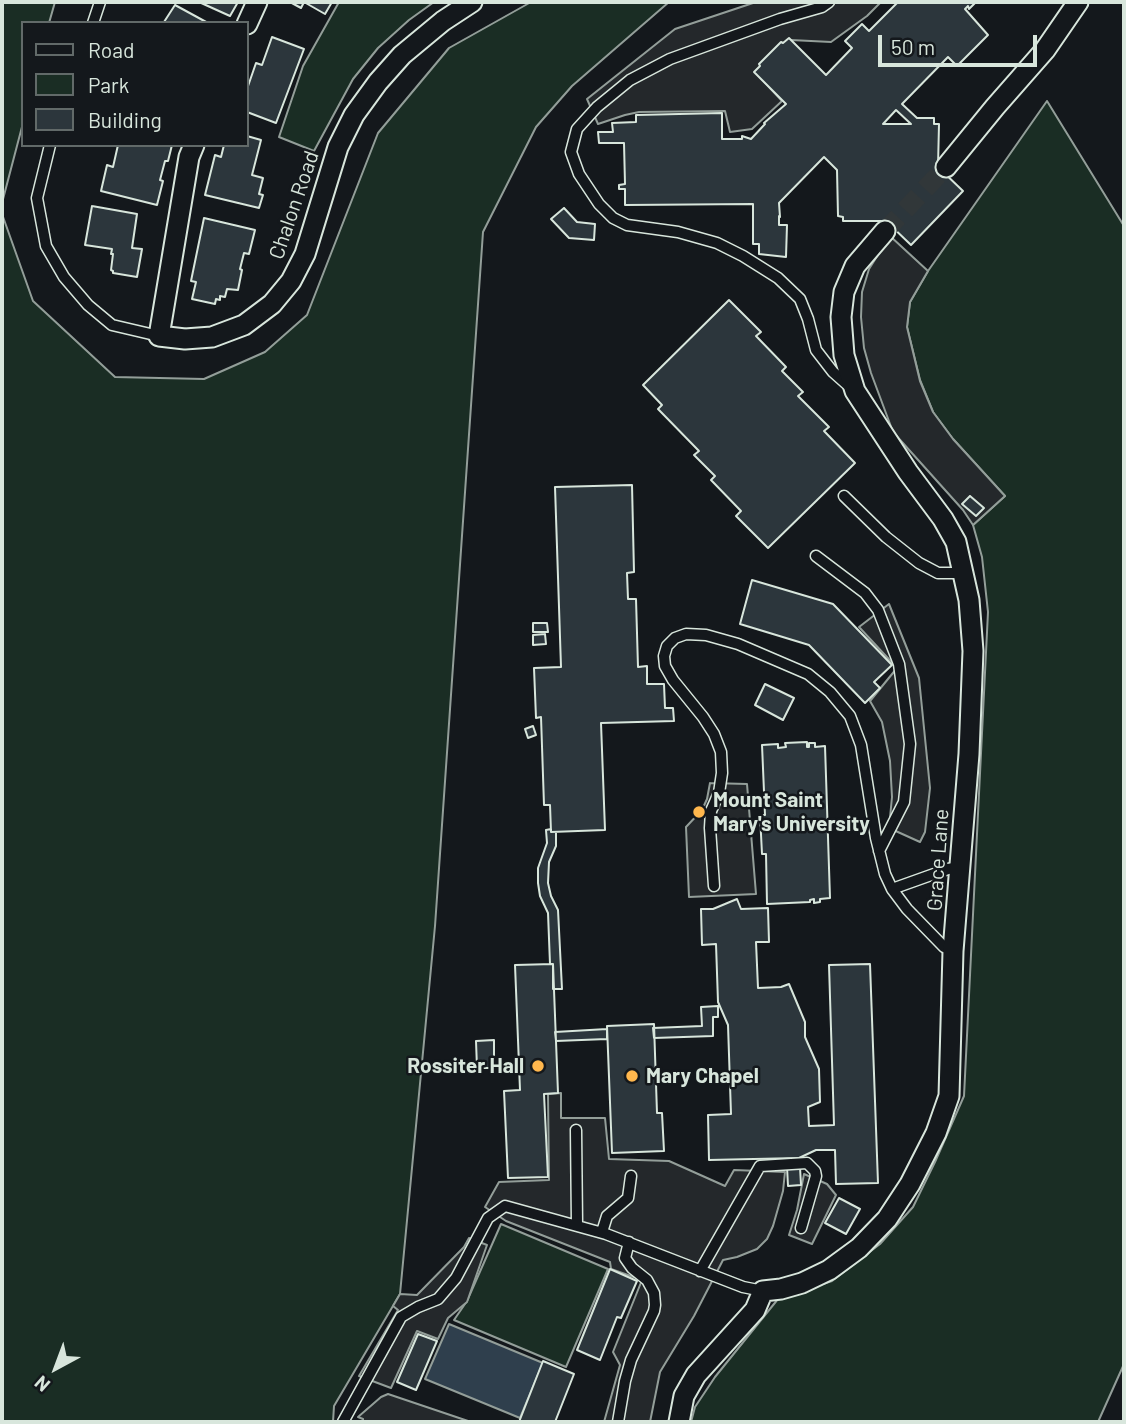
<!DOCTYPE html>
<html>
<head>
<meta charset="utf-8">
<style>
  body { margin:0 }
  #map { position:relative; width:1126px; height:1424px; overflow:hidden; background:#14181c; font-family:Barlow,sans-serif }
  canvas { display:block }
  .frame { position:absolute; inset:0; border:4px solid #d8e6dc; pointer-events:none }
  .legend { position:absolute; left:21px; top:21px; width:228px; height:126px; box-sizing:border-box; background:#14181c; border:2px solid #626a69; margin:0; padding:9px 12px; list-style:none; font-size:21px; color:#d8e6dc }
  .legend li { display:flex; align-items:center; gap:14px; height:35px }
  .legend b { width:35px; border:2px solid #626a69 }
  .north { position:absolute; left:21px; top:1333px; width:70px; height:70px; -webkit-text-stroke:5px #14181c; paint-order:stroke; rotate:221deg; font-size:19px; font-weight:700; line-height:28px; text-align:center; color:#d8e6dc }
  .north::after { content:''; display:block; margin:auto; width:24px; height:32px; background:#d8e6dc; clip-path:polygon(50% 0,100% 100%,50% 72%,0 100%) }
  .scale { position:absolute; left:878px; top:35px; width:159px; height:32px; box-sizing:border-box; border:4px solid #d8e6dc; border-top:0; padding-left:9px; font-size:21px; line-height:24px; white-space:nowrap; color:#d8e6dc; -webkit-text-stroke:5px #14181c; paint-order:stroke }
</style>
</head>
<body>
<div id="map">
<canvas width="1126" height="1424"></canvas>
<div class="frame"></div>
<ul class="legend">
<li><b style="height:9px;background:#14181c"></b>Road</li>
<li><b style="height:19px;background:#1a2d24"></b>Park</li>
<li><b style="height:19px;background:#2c363c"></b>Building</li>
</ul>
<div class="north">N</div>
<div class="scale">50 m</div>
</div>
<script>
const g = document.querySelector('canvas').getContext('2d');
g.lineJoin = 'round';
function fill(path, color) { g.fillStyle = color; g.fill(path, 'evenodd'); }
const poly = rows => new Path2D(rows.map(r => 'M' + r).join(''));
function stroke(path, color, width, dash) { g.strokeStyle = color; g.lineWidth = width; g.lineCap = dash ? 'butt' : 'round'; g.setLineDash(dash || []); g.stroke(path); }
function write(font, color, halo, rows, align = 'center') {
  g.font = font + ' Barlow,sans-serif'; g.lineWidth = 5; g.setLineDash([]); g.textBaseline = 'middle'; g.strokeStyle = halo; g.fillStyle = color; for (const [text, x, y, turn = 0] of rows) {
    g.save(); g.translate(x, y); g.rotate((+turn || 0) * Math.PI / 180); g.textAlign = isNaN(turn) ? turn : align; if (halo) g.strokeText(text, 0, 0); g.fillText(text, 0, 0); g.restore();
  }
}
const green = poly([
  [2,2,55,2,49,23,23,23,23,123,2,203,2,2],
  [339,2,434,2,409,20,378,48,353,79,314,151,279,137,303,66,339,2],
  [531,2,669,2,572,86,536,127,483,232,435,926,400,1294,334,1406,333,1422,2,1422,2,214,33,301,115,377,204,379,265,352,307,315,378,133,449,48,531,2],
  [1047,101,1124,226,1124,1364,1098,1422,691,1422,695,1407,715,1377,778,1299,832,1281,880,1244,913,1207,935,1162,964,1096,988,612,982,557,973,525,1005,496,953,439,933,412,920,380,907,327,910,302,928,271,1047,101],
  [501,1224,608,1269,566,1367,454,1320,467,1301,501,1224]
]);
fill(green, '#1a2d24');
stroke(green, '#939e99', 2);
const parking = poly([
  [756,2,881,2,867,16,831,42,791,40,758,75,782,101,752,129,730,132,725,111,639,112,625,115,598,124,587,99,675,29,756,2],
  [890,236,928,271,910,302,907,327,920,381,933,412,953,439,1005,496,973,525,963,510,893,432,871,373,864,348,861,317,862,292,869,269,890,236],
  [889,604,919,678,930,788,925,832,920,842,889,828,892,797,890,761,882,722,870,701,897,668,859,627,889,604],
  [710,783,747,784,756,894,689,897,686,827,702,810,707,799,710,783],
  [561,1093,561,1118,605,1118,609,1159,669,1161,725,1186,734,1170,785,1172,783,1191,773,1226,767,1239,757,1249,737,1257,723,1260,694,1316,660,1372,650,1422,604,1422,620,1365,613,1352,642,1280,611,1269,610,1262,506,1221,485,1207,499,1182,549,1180,548,1094,561,1093],
  [804,1174,827,1184,836,1195,812,1244,789,1235,797,1210,804,1174],
  [469,1238,487,1245,467,1302,448,1318,438,1339,417,1331,391,1388,359,1376,398,1310,393,1306,400,1294,417,1295,464,1247,469,1238],
  [388,1394,471,1422,363,1422,363,1419,358,1417,381,1397,388,1394]
]);
fill(parking, '#24282b');
stroke(parking, '#939e99', 2);
const water = poly([
  [449,1324,543,1363,520,1418,425,1379,449,1324]
]);
fill(water, '#2f3f4d');
stroke(water, '#939e99', 2);
const building = poly([
  [199,2,238,2,230,16,199,2],
  [290,2,332,2,325,14,304,2,301,8,290,2],
  [898,2,976,2,969,9,968,6,965,9,988,35,957,66,948,57,902,104,917,118,934,118,934,124,939,124,938,167,963,191,911,245,886,221,843,221,843,217,838,216,837,170,824,157,779,203,780,217,779,216,779,225,787,225,786,257,759,254,759,244,753,244,753,204,625,205,625,189,619,189,619,185,625,184,624,143,599,143,598,132,613,132,612,123,636,122,636,115,722,113,722,139,742,139,742,136,751,139,765,124,764,123,786,104,754,72,760,66,759,64,781,42,783,43,789,38,826,75,852,48,845,41,862,24,869,31,898,2],
  [896,110,911,124,883,124,896,110],
  [175,5,208,23,164,22,175,5],
  [272,37,304,49,276,123,247,112,247,89,256,63,262,65,272,37],
  [247,136,261,140,252,175,263,178,259,194,263,195,259,208,205,195,215,155,221,157,224,145,247,145,247,136],
  [118,145,172,145,168,161,165,161,160,180,163,181,157,205,101,191,107,165,113,167,118,145],
  [92,206,137,214,132,248,142,249,137,277,113,273,113,271,111,270,113,254,111,254,112,249,85,245,92,206],
  [564,208,577,222,595,224,594,240,569,238,551,219,564,208],
  [204,218,255,230,249,254,244,253,240,269,242,270,238,290,227,289,225,297,220,296,220,300,216,299,215,304,192,299,196,282,191,281,204,218],
  [729,300,761,332,756,336,786,367,782,371,803,392,798,396,829,427,824,431,855,463,768,548,736,516,741,511,711,480,715,476,694,455,699,451,658,409,662,405,643,385,729,300],
  [632,485,634,572,627,573,628,599,636,599,638,667,647,666,647,684,664,684,665,708,673,708,674,721,601,723,605,830,551,832,550,805,544,805,541,717,536,718,534,668,561,667,555,487,632,485],
  [970,496,984,508,976,516,962,504,970,496],
  [752,580,833,604,892,665,874,682,880,688,865,703,809,645,740,624,752,580],
  [533,623,547,623,548,632,533,632,533,623],
  [545,634,546,644,533,645,533,635,545,634],
  [765,684,794,698,783,720,755,705,765,684],
  [533,726,536,735,528,738,525,729,533,726],
  [807,742,807,747,809,747,809,743,815,743,815,747,825,746,830,898,820,899,820,902,814,903,814,899,810,900,810,902,767,904,766,854,762,854,760,815,765,815,762,745,778,744,778,748,786,747,785,743,807,742],
  [551,829,551,832,556,832,556,846,549,862,548,883,551,896,558,910,562,989,553,989,553,964,550,964,548,913,540,896,538,883,538,868,547,843,546,830,551,829],
  [737,899,741,909,768,908,769,942,756,942,758,988,781,987,789,984,805,1022,805,1037,819,1069,820,1102,808,1107,809,1126,834,1125,829,965,870,964,878,1183,836,1184,835,1150,816,1150,799,1158,709,1160,708,1115,731,1114,728,1025,718,1002,716,944,702,945,701,909,713,909,737,899],
  [553,964,558,1093,544,1094,548,1177,508,1178,504,1091,520,1090,515,965,553,964],
  [718,1006,718,1017,713,1017,713,1036,654,1038,653,1028,702,1026,701,1007,718,1006],
  [654,1024,657,1113,662,1113,664,1151,612,1153,607,1026,654,1024],
  [607,1029,607,1039,556,1041,555,1032,607,1029],
  [494,1040,494,1068,477,1068,476,1041,494,1040],
  [787,1167,800,1167,801,1185,788,1186,787,1167],
  [839,1198,860,1209,846,1234,825,1223,839,1198],
  [610,1269,637,1281,621,1318,617,1317,600,1360,577,1350,610,1269],
  [418,1334,437,1341,416,1390,397,1382,418,1334],
  [543,1361,574,1374,555,1422,519,1422,543,1361]
]);
fill(building, '#2c363c');
stroke(building, '#d8e6dc', 2);
stroke(poly([
  [885,231,946,167]
]), '#313739', 19, [19, 10]);
const service = poly([
  [829,2,822,7,780,19,670,59,630,80,597,107,577,129,571,152,579,174,599,204,613,218,627,225,678,232,717,243,743,256,778,278,800,299,808,319,816,350,833,372,851,388],
  [93,23,100,2],
  [50,145,37,198,46,246,64,277,88,305,112,325,159,336],
  [844,496,886,537,919,563,938,573,963,573],
  [816,556,865,593,878,610,899,664,910,744,904,802,879,851],
  [714,886,710,828,711,811,719,793,722,773,721,752,714,734,703,717,673,680,665,666,664,656,667,646,675,638,686,634,706,635,738,644,808,674,830,692,850,716,861,745,876,838,885,874,892,889,907,909,944,947,953,951],
  [892,889,948,869,960,867],
  [576,1130,577,1225],
  [602,1232,607,1216,628,1198,631,1176],
  [700,1271,760,1166,807,1163,815,1171,816,1176,801,1228],
  [343,1422,401,1317,418,1307,438,1299,456,1278,488,1218,505,1206,606,1234,743,1287,763,1291],
  [618,1422,625,1381,631,1360,654,1311,655,1305,654,1293,647,1280,632,1268,625,1258,629,1242]
]);
const minor = poly([
  [247,24,257,2],
  [194,145,189,157,159,336,185,339,212,337,244,325,272,304,291,281,305,254,338,147,354,115,378,82,402,55,443,21,472,2],
  [946,167,995,107,1045,50,1078,2],
  [679,1422,684,1396,696,1375,755,1310,763,1291,781,1289,802,1283,829,1270,859,1248,887,1219,910,1184,936,1133,949,1096,953,951,969,754,973,651,969,600,956,542,943,519,908,472,855,391,844,355,841,317,844,292,855,266,885,231]
]);
stroke(service, '#d8e6dc', 13);
stroke(minor, '#d8e6dc', 23);
stroke(service, '#14181c', 10);
stroke(minor, '#14181c', 19);
for (const [x, y, r, color] of [
  [699,812,7,"#ffb74d"],
  [538,1066,7,"#ffb74d"],
  [632,1076,7,"#ffb74d"]
]) { const dot = new Path2D(); dot.arc(x, y, r, 0, 2 * Math.PI); g.fillStyle = color; g.fill(dot); stroke(dot, '#14181c', 2.5); }
write('21px', '#d8e6dc', '#14181c', [
  ["Chalon Road",294,205,-71],
  ["Grace Lane",938,860,-86]
]);
write('bold 21px', '#d8e6dc', '#14181c', [
  ["Mount Saint",713,800],
  ["Mary's University",713,824],
  ["Rossiter Hall",524,1066,"right"],
  ["Mary Chapel",646,1076]
], 'left');
</script>
</body>
</html>
